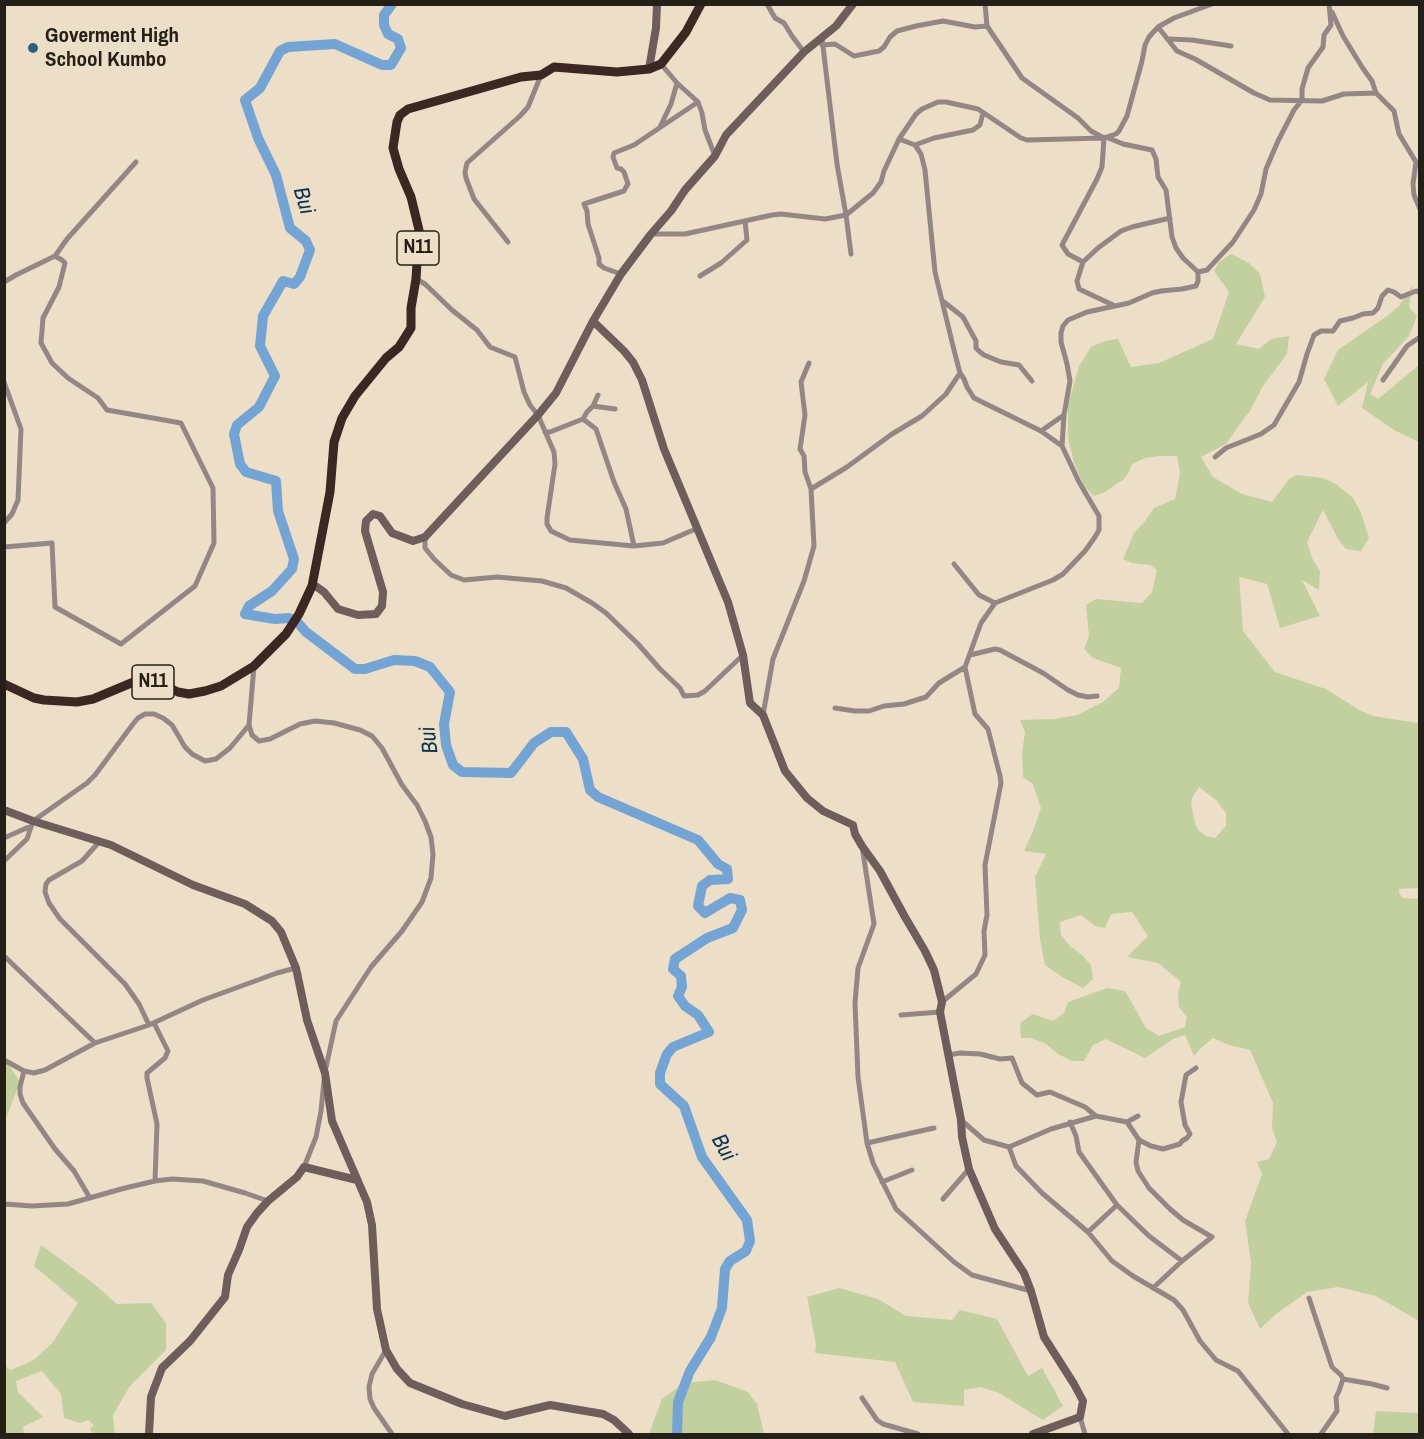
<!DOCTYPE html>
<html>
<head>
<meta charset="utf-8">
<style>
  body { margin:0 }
  #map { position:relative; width:1424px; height:1439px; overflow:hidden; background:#eddec7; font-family:"Archivo Narrow",sans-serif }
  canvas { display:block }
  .frame { position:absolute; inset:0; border:6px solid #252017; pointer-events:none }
</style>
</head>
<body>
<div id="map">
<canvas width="1424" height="1439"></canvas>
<div class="frame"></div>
</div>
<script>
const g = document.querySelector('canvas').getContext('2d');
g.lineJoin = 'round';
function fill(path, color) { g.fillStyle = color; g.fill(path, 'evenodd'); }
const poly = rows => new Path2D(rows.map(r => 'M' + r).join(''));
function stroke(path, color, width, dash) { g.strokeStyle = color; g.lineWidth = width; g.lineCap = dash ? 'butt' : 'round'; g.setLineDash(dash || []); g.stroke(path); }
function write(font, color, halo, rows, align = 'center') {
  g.font = font + ' "Archivo Narrow",sans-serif'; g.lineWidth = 4.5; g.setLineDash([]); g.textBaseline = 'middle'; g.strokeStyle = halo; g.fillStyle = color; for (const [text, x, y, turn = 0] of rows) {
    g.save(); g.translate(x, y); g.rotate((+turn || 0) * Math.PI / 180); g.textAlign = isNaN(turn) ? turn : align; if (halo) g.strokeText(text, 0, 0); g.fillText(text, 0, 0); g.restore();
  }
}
fill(poly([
  [1231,254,1249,263,1260,274,1265,297,1236,344,1259,349,1271,339,1289,336,1287,354,1263,386,1250,411,1237,428,1226,444,1201,457,1213,477,1242,494,1272,502,1289,479,1297,475,1323,478,1336,484,1353,498,1361,513,1369,538,1361,551,1346,549,1338,539,1323,510,1307,542,1312,558,1320,571,1319,590,1302,580,1320,616,1280,628,1267,584,1239,577,1243,631,1275,672,1326,689,1361,711,1373,716,1417,723,1419,722,1419,888,1399,889,1399,893,1403,898,1420,899,1419,1321,1376,1296,1338,1287,1307,1292,1276,1314,1260,1329,1248,1303,1251,1262,1245,1221,1262,1174,1257,1162,1269,1159,1277,1142,1272,1128,1273,1103,1250,1050,1229,1045,1213,1038,1202,1047,1194,1056,1185,1035,1173,1039,1145,1058,1106,1039,1093,1045,1084,1061,1072,1061,1058,1054,1046,1044,1031,1038,1021,1038,1020,1023,1033,1014,1053,1021,1064,1013,1068,1002,1107,988,1125,991,1146,1028,1159,1036,1185,1027,1187,1017,1179,1007,1178,993,1181,982,1158,963,1127,957,1148,936,1132,912,1111,914,1105,928,1095,926,1081,915,1060,922,1061,935,1070,946,1082,955,1091,965,1093,979,1083,988,1062,977,1045,965,1040,939,1035,877,1046,854,1024,851,1033,831,1041,808,1033,784,1023,777,1022,753,1025,732,1020,720,1054,719,1077,715,1103,702,1119,688,1121,668,1093,658,1084,649,1089,636,1086,605,1096,599,1142,603,1152,592,1157,570,1150,565,1132,563,1123,559,1134,533,1145,521,1154,508,1175,499,1180,473,1177,456,1159,456,1145,458,1132,464,1129,472,1124,479,1103,493,1094,496,1084,486,1074,463,1068,437,1068,405,1079,366,1091,347,1105,341,1118,339,1131,367,1159,363,1213,339,1229,292,1214,271,1219,262],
  [1199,787,1216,800,1226,813,1226,826,1215,838,1206,836,1198,830,1195,823,1191,803,1193,796],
  [1413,285,1409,307,1417,316,1409,336,1383,364,1370,394,1378,399,1419,365,1419,442,1394,430,1362,408,1368,382,1338,406,1324,379,1338,350,1387,316,1399,306],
  [5,1059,20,1082,5,1120],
  [41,1245,93,1283,117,1304,151,1303,166,1323,166,1350,130,1386,113,1415,115,1434,93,1434,90,1429,94,1425,88,1420,80,1423,64,1418,61,1394,42,1371,16,1381,18,1392,43,1417,23,1427,24,1434,5,1434,5,1366,11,1370,34,1360,53,1342,78,1303,34,1266],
  [839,1288,878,1299,906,1316,952,1320,960,1310,997,1319,1028,1376,1042,1368,1063,1406,1043,1420,999,1393,980,1387,964,1390,964,1406,913,1402,895,1362,815,1353,816,1345,807,1297],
  [715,1380,748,1392,757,1404,764,1434,649,1434,662,1399,684,1383],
  [1419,1410,1419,1434,1373,1434,1376,1411,1418,1413]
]), '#c2d0a0');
stroke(poly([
  [392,4,384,15,384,25,388,34,398,39,401,48,391,65,382,65,335,44,288,47,280,51,260,88,245,100,258,138,276,175,290,228,306,241,310,250,300,277,294,284,283,281,263,316,260,346,275,376,259,407,237,425,234,434,240,464,246,472,276,481,278,511,294,559,292,569,272,591,249,606,245,614,275,619,289,618,298,623,306,632,355,669,365,669,394,660,415,661,430,667,450,692,444,724,446,745,453,765,462,772,511,773,534,743,551,732,566,732,583,759,590,790,598,797,698,840,718,864,727,869,728,879,710,880,702,886,698,906,705,913,730,898,740,900,742,910,733,928,707,938,675,959,673,969,681,976,682,987,678,996,685,1006,698,1015,709,1032,673,1047,667,1054,660,1073,660,1084,684,1106,702,1157,747,1220,750,1241,746,1251,730,1261,725,1269,722,1308,711,1337,690,1371,678,1402,677,1434]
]), '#73a4d4', 10);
stroke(poly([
  [767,4,775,18,784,23,792,36,804,52],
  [985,4,987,26,1022,78,1078,118,1091,131,1104,138,1102,167,1097,179,1062,245,1068,254,1083,262],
  [1332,12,1343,36,1362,67,1372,81,1376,93,1394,111,1399,134,1416,162,1413,184,1414,195,1420,209],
  [1158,27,1177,51,1195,59,1254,93,1270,100,1322,101,1344,94,1376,93],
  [822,38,837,164,846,215,851,254],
  [1169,39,1192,40,1231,46],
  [822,45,835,44,854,56,879,51,884,47,890,37,897,31,916,26,943,21,975,27,987,26],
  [661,64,677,83,698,102,702,113,705,130,715,156],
  [660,127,671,104,677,83],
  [1106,137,1123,144,1152,150,1156,159,1158,177,1166,190,1172,237,1176,248,1183,258,1198,272,1207,270,1233,242,1254,210,1261,194,1266,169,1278,141,1294,110,1302,100,1302,89,1308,68,1323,47,1324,35,1331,25,1329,4],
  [899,139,915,145,921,154,925,170,935,272,955,354,960,373,964,379,967,387,974,398,1041,431,1062,446,1079,482,1099,516,1099,530,1095,537,1085,551,1063,574,1053,580,995,603,981,623,965,667,975,714,988,729,1000,776,1001,783,985,865,987,915,984,931,985,955,976,974,942,1002],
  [915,145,934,138,973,130,980,125,983,113],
  [651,234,685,234,772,215,781,214,825,219,846,215,873,193,881,182,884,171,899,139,916,114,922,109,938,102,946,102,978,109,1021,138,1027,140,1104,138,1116,134,1119,131,1127,116,1142,61,1145,45,1149,37,1158,27,1174,18,1212,4],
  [508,242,474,199,466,178,465,172,467,163,520,116,528,107,541,75],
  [55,256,67,239,136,162],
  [621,274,604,268,599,264,599,258,588,224,587,211,584,204,624,191,626,187,628,184,624,172,621,169,617,168,613,157,614,153,634,145,698,102],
  [700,276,721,263,747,240,745,221],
  [416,279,425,284,452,310,477,330,490,347,515,357,524,392,530,405,538,415,554,452,555,464,547,518,547,524,551,531,570,540,634,546,663,543,698,528],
  [4,282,16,275,55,256,62,260,65,263,59,287,43,318,41,343,52,363,68,378,98,398,107,410,181,423,213,488,214,543,195,586,121,644,55,607,52,543,4,547],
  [944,302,963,317,976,341,976,348,980,352,984,355,1001,362,1019,365,1032,381],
  [1113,305,1079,289,1077,281,1083,262,1098,248,1121,231,1132,227,1170,218],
  [1383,380,1407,346,1420,337],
  [4,382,21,429,18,500,12,514,4,523],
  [593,406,615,409],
  [1064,415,1070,381,1067,364,1061,342,1061,333,1063,326,1068,320,1087,312,1129,303,1152,293,1161,291,1182,289,1196,286,1198,281,1198,272],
  [583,419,587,412,593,406,598,395],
  [1041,431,1064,415,1062,446],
  [545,432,550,432,583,419,596,429,614,482,626,509,634,546],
  [1215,457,1226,448,1261,434,1274,425,1299,382,1307,354,1314,335,1321,331,1333,331,1340,321,1353,318,1363,314,1373,313,1378,308,1382,296,1388,290,1394,292,1401,297,1416,291,1420,292],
  [811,489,847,467,892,434,922,416,946,394,960,373],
  [425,537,425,548,434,559,451,575,464,580,497,577,542,581,566,588,592,603,606,613,638,644,660,669,680,688,684,696,698,695,705,691,743,655],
  [954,564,979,595,995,603],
  [970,655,995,649,1000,650,1043,673,1068,690,1078,695,1088,697,1097,696],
  [254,666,249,725,252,735,259,741,270,739,300,724,315,721,334,723,360,730,372,736,382,748,402,785,417,805,425,821,431,837,433,854,431,878,422,902,402,931,371,967,336,1021,325,1072],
  [835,708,855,711,869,711,884,706,904,704,926,697,939,683,965,667],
  [763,715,773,659,804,581,814,546,811,489,805,472,804,456,800,449,805,415,801,382,809,363],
  [4,838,31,826],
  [100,841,82,861,49,880,46,884,45,892,49,903,60,919,125,984,139,1004,149,1025],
  [862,846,874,924,858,968,855,1003,858,1077,867,1143,873,1163,896,1209,954,1262,972,1275,1031,1291],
  [4,861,27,839,33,821,87,783,95,775,133,724,138,718,145,714,154,714,163,718,172,725,185,747,192,754,205,761,216,759,230,748,249,725],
  [4,956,95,1043],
  [901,1015,940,1012],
  [154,1023,168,1051,165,1058,147,1073,147,1078,157,1124,155,1181],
  [948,1055,960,1053,980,1054,1000,1059,1012,1058,1022,1083,1037,1095,1050,1092,1085,1107,1096,1116],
  [4,1060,24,1071,34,1073,45,1070,95,1043,149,1025,203,1000,277,973,296,968],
  [24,1071,20,1087,20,1094,23,1103,55,1149,74,1171,90,1198],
  [961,1120,984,1140,1009,1147,1016,1166,1042,1193,1088,1232,1112,1261,1133,1276,1174,1300,1183,1310,1200,1341,1216,1360,1238,1371,1288,1434],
  [1070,1122,1076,1136,1079,1152,1117,1205,1149,1236,1182,1261],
  [1127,1122,1139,1140,1151,1146,1163,1149,1180,1144,1182,1141,1187,1138,1190,1134,1185,1125,1181,1102,1186,1075,1196,1068],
  [1139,1140,1136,1162,1138,1171,1149,1188,1170,1209,1183,1220,1212,1237,1182,1261,1153,1288],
  [867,1143,934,1128],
  [1009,1147,1051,1129,1096,1116,1127,1122,1138,1116],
  [304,1167,316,1137,321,1111,324,1081],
  [882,1182,912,1170],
  [943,1199,969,1169],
  [4,1204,32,1206,68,1204,125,1188,155,1181,172,1179,203,1181,245,1193,268,1201],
  [1088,1232,1117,1205],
  [1309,1298,1332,1367,1341,1375,1343,1379,1339,1391,1336,1397,1337,1411,1321,1434],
  [386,1350,372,1374,369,1387,370,1399,374,1408,392,1434],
  [1343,1379,1372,1384,1387,1388],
  [862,1398,877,1420,883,1424,918,1434],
  [1080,1417,1085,1434]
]), '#938785', 5);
stroke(poly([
  [853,4,836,26,804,52,726,135,715,156,685,190,671,211,651,234,621,274,593,321,624,351,633,362,642,380,664,449,728,602,743,655,750,703,763,715,785,771,807,798,823,811,853,825,855,834,862,846,880,871,905,917,925,951,934,970,942,1002,940,1012,961,1120,962,1137,969,1169,995,1229,1024,1273,1031,1291,1044,1337,1074,1384,1083,1401,1080,1417,1033,1434],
  [649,69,656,28,657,4],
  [312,586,317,587,324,592,338,609,358,615,376,614,382,606,383,592,365,531,366,521,373,514,380,516,392,533,413,541,425,537,538,415,556,393,593,321],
  [4,810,33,821,111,845,193,885,245,904,272,921,281,932,296,968,307,1020,325,1073,332,1121,367,1202,372,1225,377,1309,386,1350,397,1369,410,1383,462,1404,505,1416,550,1405,603,1414,614,1420,629,1434],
  [149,1434,151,1397,162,1368,190,1341,225,1297,228,1275,239,1250,247,1227,257,1213,268,1201,297,1177,304,1167,357,1180]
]), '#6e5d5a', 8);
stroke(poly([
  [4,684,34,698,44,700,77,702,93,699,136,681,147,681,161,684,178,692,189,694,205,691,221,686,254,666,286,634,299,614,312,586,330,492,334,442,342,418,355,396,386,358,399,347,411,328,411,308,416,279,419,230,411,197,399,169,393,148,397,122,400,115,408,109,521,77,541,75,554,67,617,72,649,69,661,64,672,50,686,32,701,4]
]), '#3d2723', 9);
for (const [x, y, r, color] of [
  [33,48,6,"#2f5f7d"]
]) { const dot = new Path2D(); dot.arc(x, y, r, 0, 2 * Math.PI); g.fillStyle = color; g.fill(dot); stroke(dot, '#eddec7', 2); }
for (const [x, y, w] of [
  [418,248,42],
  [153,682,42]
]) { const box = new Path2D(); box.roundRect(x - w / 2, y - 17, w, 34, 4.5); g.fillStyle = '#eddec7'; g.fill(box); stroke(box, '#252017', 1.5); }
write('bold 20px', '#252017', null, [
  ["N11",418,248],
  ["N11",153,682]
]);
write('bold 21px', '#252017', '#eddec7', [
  ["Goverment High",45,36],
  ["School Kumbo",45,60]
], 'left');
write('italic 22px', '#0d3252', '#eddec7', [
  ["Bui",303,201,74],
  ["Bui",430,740,-97],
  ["Bui",723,1148,61]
]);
</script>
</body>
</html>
